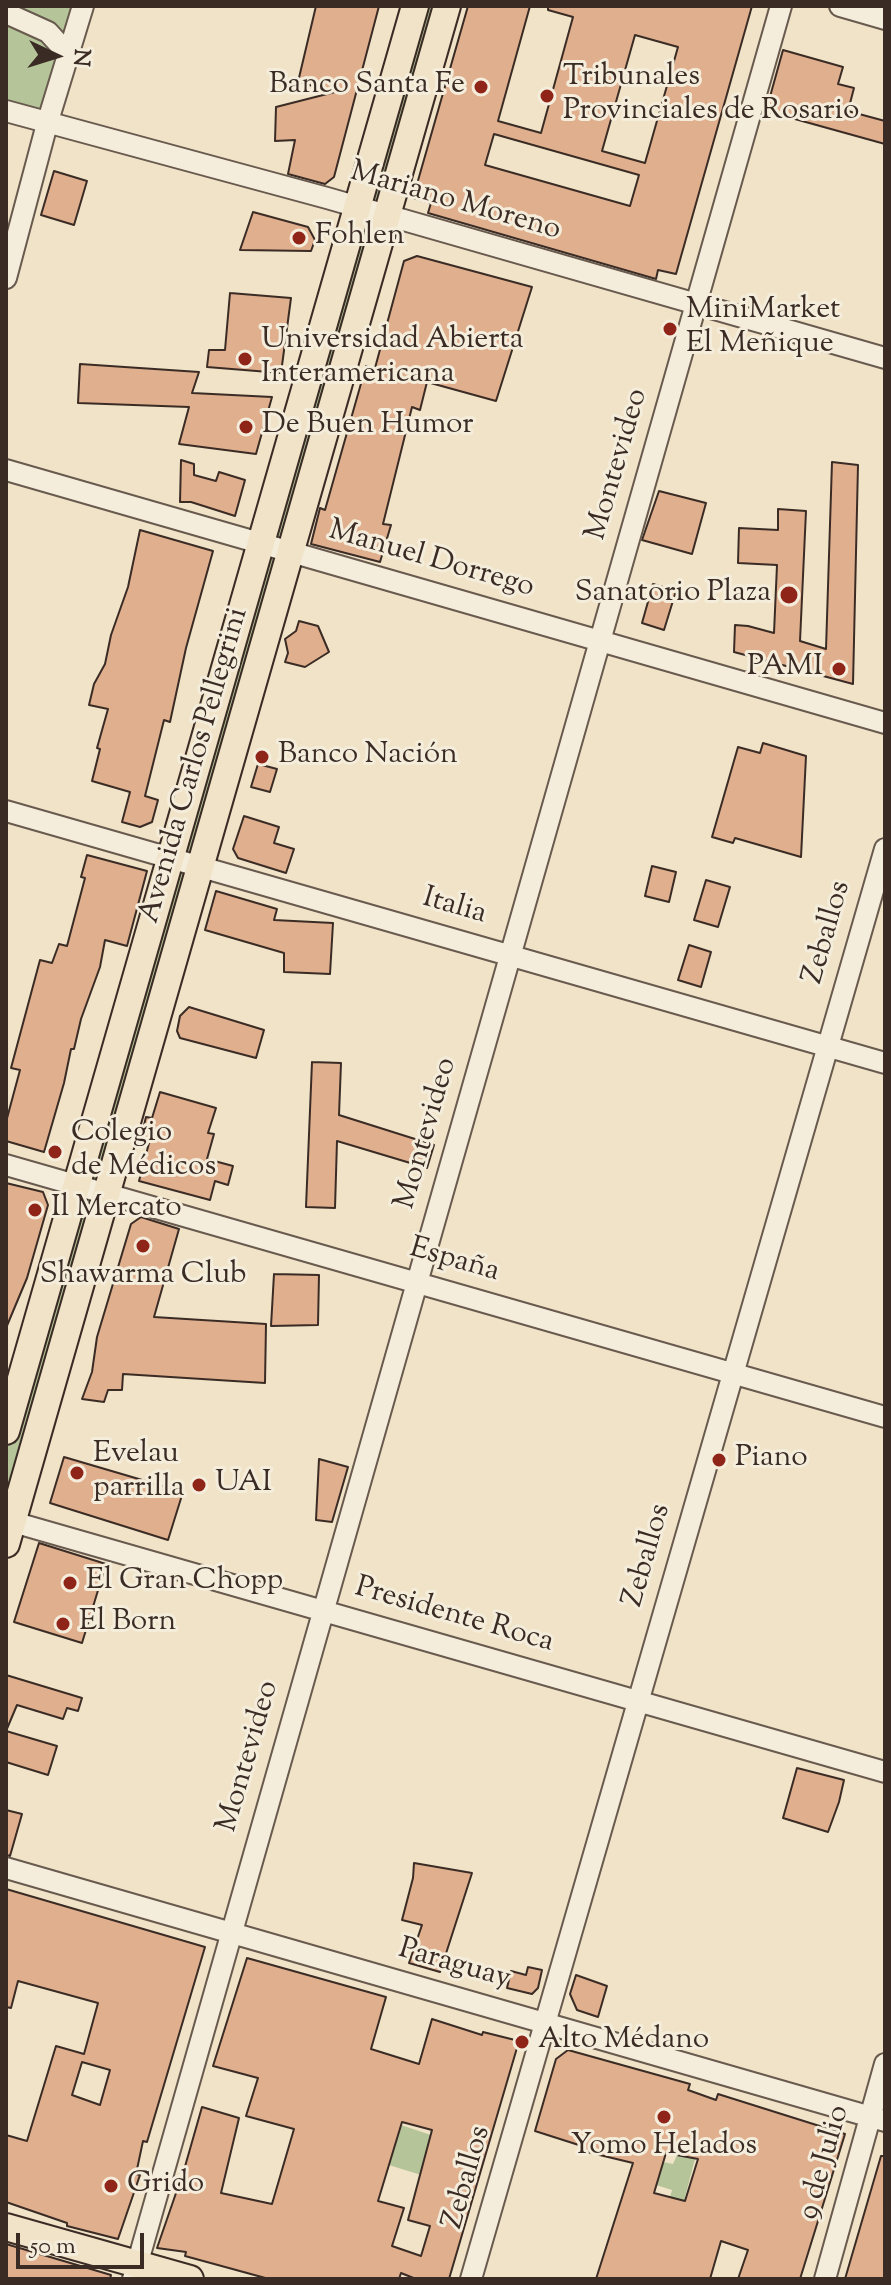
<!DOCTYPE html>
<html>
<head>
<meta charset="utf-8">
<style>
  body { margin:0 }
  #map { position:relative; width:891px; height:2285px; overflow:hidden; background:#f0e3c7; font-family:"Sorts Mill Goudy",serif }
  canvas { display:block }
  .frame { position:absolute; inset:0; border:8px solid #3a2c25; pointer-events:none }
  .north { position:absolute; left:16px; top:16px; width:80px; height:80px; -webkit-text-stroke:6px #f5eddb; paint-order:stroke; rotate:94deg; font-size:22px; font-weight:700; line-height:32px; text-align:center; color:#3a2c25 }
  .north::after { content:''; display:block; margin:auto; width:28px; height:36px; background:#3a2c25; clip-path:polygon(50% 0,100% 100%,50% 72%,0 100%) }
  .scale { position:absolute; left:16px; top:2233px; width:128px; height:36px; box-sizing:border-box; border:4px solid #3a2c25; border-top:0; padding-left:10px; font-size:24px; line-height:28px; white-space:nowrap; color:#3a2c25; -webkit-text-stroke:6px #f5eddb; paint-order:stroke }
</style>
</head>
<body>
<div id="map">
<canvas width="891" height="2285"></canvas>
<div class="frame"></div>
<div class="north">N</div>
<div class="scale">50 m</div>
</div>
<script>
const g = document.querySelector('canvas').getContext('2d');
g.lineJoin = 'round';
function fill(path, color) { g.fillStyle = color; g.fill(path, 'evenodd'); }
const poly = rows => new Path2D(rows.map(r => 'M' + r).join(''));
function stroke(path, color, width, dash) { g.strokeStyle = color; g.lineWidth = width; g.lineCap = dash ? 'butt' : 'round'; g.setLineDash(dash || []); g.stroke(path); }
function write(font, color, halo, rows, align = 'center') {
  g.font = font + ' "Sorts Mill Goudy",serif'; g.lineWidth = 6; g.setLineDash([]); g.textBaseline = 'middle'; g.strokeStyle = halo; g.fillStyle = color; for (const [text, x, y, turn = 0] of rows) {
    g.save(); g.translate(x, y); g.rotate((+turn || 0) * Math.PI / 180); g.textAlign = isNaN(turn) ? turn : align; if (halo) g.strokeText(text, 0, 0); g.fillText(text, 0, 0); g.restore();
  }
}
fill(poly([
  [6,6,83,6,47,124,6,111],
  [415,6,447,6,6,1544,6,1431],
  [401,2125,431,2135,421,2175,389,2165],
  [677,2155,695,2159,681,2212,667,2208,672,2190,656,2185,663,2162,673,2164]
]), '#b5c599');
const building = poly([
  [316,6,379,6,334,177,325,184,288,174,295,140,275,141,276,107,335,92,298,82,316,6],
  [468,6,530,6,498,121,541,133,573,17,548,10,548,6,752,6,676,274,658,270,656,279,428,213,431,203,413,198,468,6],
  [635,35,678,47,645,163,602,151,635,35],
  [494,134,639,175,630,206,485,165,494,134],
  [783,50,843,67,838,84,854,88,848,111,885,121,885,144,766,111,783,50],
  [54,171,87,181,74,225,41,215,54,171],
  [253,212,308,227,315,240,311,251,240,250,253,212],
  [417,256,532,287,496,401,427,382,420,410,412,407,383,524,391,525,380,562,311,544,320,508,325,510,366,366,375,368,404,261,417,256],
  [230,293,291,298,281,373,207,367,209,350,225,350,230,293],
  [80,364,199,372,192,393,272,397,256,454,179,444,189,407,78,403,80,364],
  [181,460,194,464,194,475,216,481,219,472,245,480,235,516,191,502,180,502,181,460],
  [832,462,858,465,853,684,734,652,735,625,748,626,774,633,777,565,738,563,739,528,778,530,778,509,806,511,800,641,826,649,832,462],
  [659,491,706,503,692,554,642,540,659,491],
  [140,530,213,551,186,648,170,722,164,720,145,796,158,800,152,822,140,827,122,822,130,792,92,781,100,749,97,748,108,709,89,705,94,684,105,664,111,635,128,587,140,530],
  [653,584,676,591,664,630,642,623,653,584],
  [299,621,318,626,329,652,305,667,285,662,288,653,285,639,296,631,299,621],
  [763,743,806,756,801,857,735,838,733,843,712,837,738,747,760,753,763,743],
  [258,764,277,769,270,792,251,787,258,764],
  [244,816,279,827,274,843,294,849,286,873,238,858,233,849,244,816],
  [87,855,147,871,127,946,105,940,100,967,81,1019,74,1049,71,1049,64,1083,44,1152,6,1141,6,1122,20,1070,11,1068,40,960,52,963,59,944,67,946,85,878,81,877,87,855],
  [652,866,676,872,669,902,645,896,652,866],
  [706,880,730,887,718,927,694,920,706,880],
  [216,891,277,909,274,920,333,923,330,974,284,972,284,953,205,930,216,891],
  [689,945,711,952,701,987,678,980,689,945],
  [189,1007,264,1030,256,1058,180,1038,177,1031,180,1016,189,1007],
  [312,1062,341,1063,339,1115,434,1145,427,1168,337,1141,335,1208,306,1207,312,1062],
  [160,1092,216,1108,208,1133,214,1134,207,1159,233,1166,228,1185,215,1181,210,1200,139,1181,149,1143,140,1141,146,1117,152,1118,160,1092],
  [6,1183,43,1192,48,1205,27,1278,6,1328,6,1183],
  [141,1217,179,1229,154,1317,266,1324,265,1383,123,1374,122,1390,108,1390,104,1402,82,1399,92,1372,97,1337,131,1224,141,1217],
  [274,1274,319,1275,318,1325,271,1326,274,1274],
  [64,1457,183,1492,168,1540,50,1503,64,1457],
  [319,1459,348,1467,332,1522,316,1520,319,1459],
  [39,1543,106,1564,82,1643,14,1622,39,1543],
  [6,1675,82,1698,78,1711,67,1708,63,1719,17,1705,6,1731,6,1675],
  [6,1731,57,1746,48,1775,6,1762,6,1731],
  [797,1768,844,1780,839,1802,828,1832,783,1818,797,1768],
  [6,1810,22,1814,10,1856,6,1855,6,1810],
  [414,1863,472,1873,440,1972,409,1963,422,1925,402,1920,413,1878,414,1863],
  [6,1889,205,1947,147,2142,143,2141,136,2174,140,2175,118,2239,67,2226,67,2223,6,2202,6,2135,27,2141,56,2046,84,2054,98,2003,18,1981,11,2008,6,2007,6,1889],
  [82,2062,110,2070,100,2105,72,2095,82,2062],
  [247,1958,386,1997,371,2049,419,2064,432,2019,482,2035,483,2032,519,2041,449,2279,416,2279,401,2273,399,2279,269,2279,185,2256,186,2252,157,2248,184,2170,202,2107,239,2118,221,2193,272,2204,294,2129,246,2116,258,2078,213,2066,247,1958],
  [402,2122,432,2130,408,2220,430,2226,421,2256,392,2246,404,2208,378,2201,402,2122],
  [528,1967,542,1970,538,1988,532,1994,507,1988,511,1971,526,1975,528,1967],
  [576,1975,607,1986,598,2017,577,2010,570,1994,576,1975],
  [568,2050,690,2084,688,2090,716,2100,718,2094,845,2134,800,2279,738,2279,748,2250,721,2241,710,2279,596,2279,633,2163,583,2151,585,2147,535,2131,556,2059,568,2050],
  [666,2153,698,2159,685,2201,654,2193,666,2153],
  [881,2156,885,2156,885,2279,845,2279,881,2156],
  [6,2244,111,2275,110,2279,6,2279,6,2244]
]);
fill(building, '#e0af8e');
stroke(building, '#3a2c25', 2);
const minor = poly([
  [840,6,885,19],
  [6,13,48,32,69,55],
  [6,111,327,198,885,358],
  [6,278,47,124,83,6],
  [6,470,885,723],
  [6,811,885,1063],
  [6,1165,885,1417],
  [6,1520,885,1772],
  [6,1868,885,2121],
  [133,2279,781,6],
  [471,2279,885,849],
  [825,2279,885,2064]
]);
const major = poly([
  [6,1431,415,6],
  [6,1544,447,6],
  [6,2227,190,2279]
]);
stroke(minor, '#685a4e', 24);
stroke(major, '#3a2c25', 30);
stroke(minor, '#f5eddb', 20);
stroke(major, '#f0e3c7', 26);
for (const [x, y, r, color] of [
  [481,87,8,"#8f2418"],
  [547,96,8,"#8f2418"],
  [299,238,8,"#8f2418"],
  [670,329,8,"#8f2418"],
  [245,359,8,"#8f2418"],
  [246,427,8,"#8f2418"],
  [789,595,10,"#8f2418"],
  [839,669,8,"#8f2418"],
  [262,757,8,"#8f2418"],
  [55,1152,8,"#8f2418"],
  [35,1210,8,"#8f2418"],
  [143,1246,8,"#8f2418"],
  [719,1460,8,"#8f2418"],
  [77,1473,8,"#8f2418"],
  [199,1485,8,"#8f2418"],
  [70,1583,8,"#8f2418"],
  [63,1624,8,"#8f2418"],
  [522,2042,8,"#8f2418"],
  [664,2117,8,"#8f2418"],
  [111,2186,8,"#8f2418"]
]) { const dot = new Path2D(); dot.arc(x, y, r, 0, 2 * Math.PI); g.fillStyle = color; g.fill(dot); stroke(dot, '#f5eddb', 3); }
write('30px', '#3a2c25', '#f5eddb', [
  ["Tribunales",563,79],
  ["Provinciales de Rosario",563,113],
  ["Banco Santa Fe",465,87,"right"],
  ["Fohlen",315,238],
  ["MiniMarket",686,312],
  ["El Meñique",686,346],
  ["Universidad Abierta",261,342],
  ["Interamericana",261,376],
  ["De Buen Humor",262,427],
  ["Sanatorio Plaza",771,595,"right"],
  ["PAMI",823,669,"right"],
  ["Banco Nación",278,757],
  ["Colegio",71,1135],
  ["de Médicos",71,1169],
  ["Il Mercato",51,1210],
  ["Shawarma Club",143,1277,"center"],
  ["Evelau",93,1456],
  ["parrilla",93,1490],
  ["Piano",735,1460],
  ["UAI",215,1485],
  ["El Gran Chopp",86,1583],
  ["El Born",79,1624],
  ["Alto Médano",538,2042],
  ["Yomo Helados",664,2148,"center"],
  ["Grido",127,2186]
], 'left');
write('30px', '#3a2c25', '#f5eddb', [
  ["Mariano Moreno",455,203,16],
  ["Montevideo",619,465,-74],
  ["Manuel Dorrego",431,561,16],
  ["Avenida Carlos Pellegrini",196,766,-74],
  ["Italia",454,908,16],
  ["Zeballos",829,933,-74],
  ["Montevideo",428,1134,-74],
  ["España",454,1262,16],
  ["Zeballos",649,1556,-74],
  ["Presidente Roca",454,1617,16],
  ["Montevideo",250,1757,-74],
  ["Paraguay",454,1966,16],
  ["9 de Julio",826,2163,-74],
  ["Zeballos",469,2178,-74]
]);
</script>
</body>
</html>
